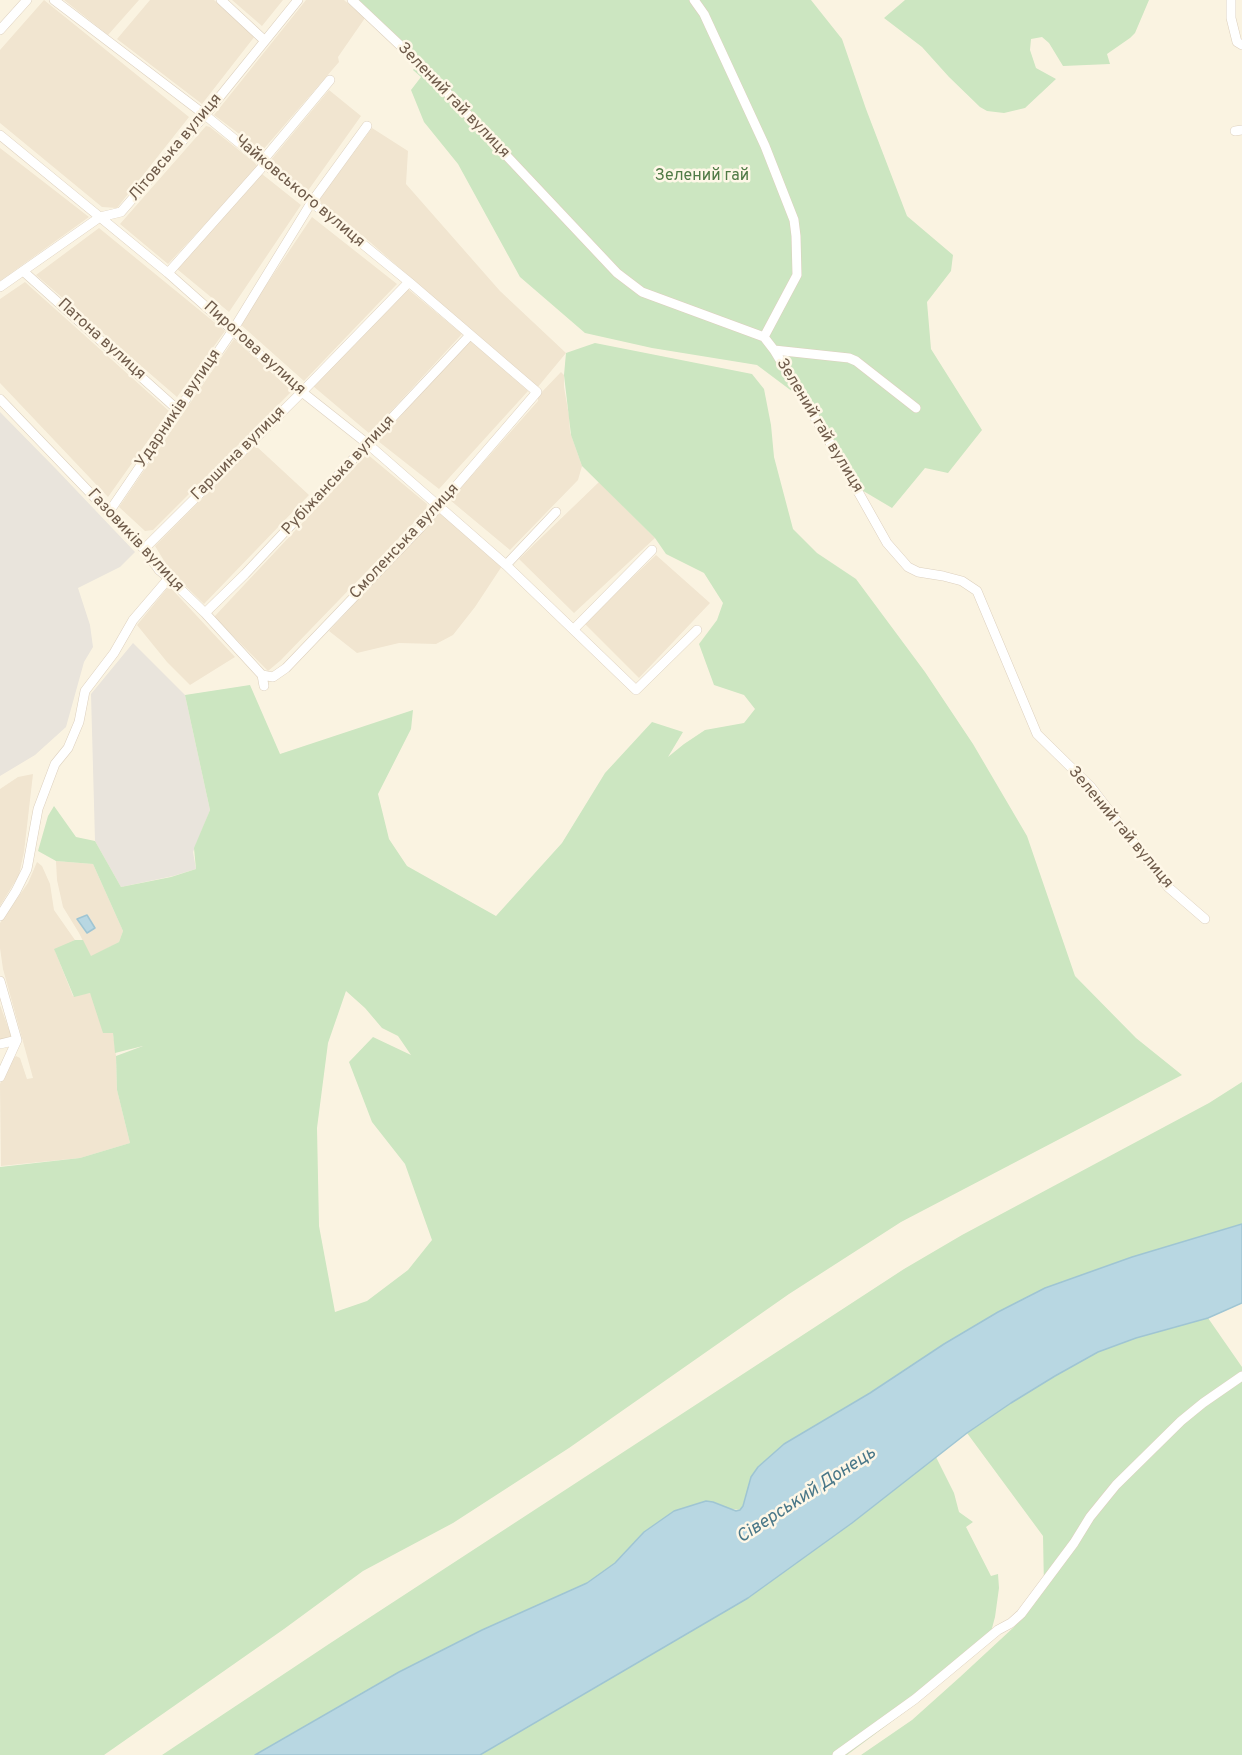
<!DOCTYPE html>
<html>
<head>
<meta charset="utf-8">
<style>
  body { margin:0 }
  canvas { display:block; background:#faf3e1 }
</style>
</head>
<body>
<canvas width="1242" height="1755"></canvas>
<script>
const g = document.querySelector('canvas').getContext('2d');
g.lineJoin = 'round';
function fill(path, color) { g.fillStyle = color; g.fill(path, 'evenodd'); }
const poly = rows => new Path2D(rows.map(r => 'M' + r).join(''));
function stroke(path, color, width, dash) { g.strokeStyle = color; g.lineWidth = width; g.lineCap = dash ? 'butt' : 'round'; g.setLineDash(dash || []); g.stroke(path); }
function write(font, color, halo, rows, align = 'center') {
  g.font = font + ' Overpass,sans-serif'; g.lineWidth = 5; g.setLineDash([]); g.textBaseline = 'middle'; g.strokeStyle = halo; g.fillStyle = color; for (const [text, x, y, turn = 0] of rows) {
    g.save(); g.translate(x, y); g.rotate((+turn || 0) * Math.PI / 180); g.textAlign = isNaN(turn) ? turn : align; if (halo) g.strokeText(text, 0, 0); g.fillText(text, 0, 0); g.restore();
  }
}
fill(poly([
  [44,0,189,117,117,208,102,207,0,123,0,50],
  [64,0,139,0,108,35],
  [150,0,214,0,255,36,202,104,117,39],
  [232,0,283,0,262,26],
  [306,0,344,0,365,18,338,57,339,62,262,151,214,115],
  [329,90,361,116,307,192,270,161],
  [206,126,210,127,255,163,258,167,168,264,120,224],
  [372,128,408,151,406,184,500,291,566,353,537,388,363,236,318,201],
  [0,148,89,217,0,281],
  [262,174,301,205,229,312,177,269],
  [312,217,397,284,304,381,240,324],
  [99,228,225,331,177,397,36,275],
  [25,282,169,411,108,497,0,383,0,299],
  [408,289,462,334,370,434,313,386],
  [234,339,292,391,153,530,145,531,119,507],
  [470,340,528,391,439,489,378,441],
  [561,372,564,375,564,387,569,416,570,432,582,466,578,480,510,550,450,500,538,401,538,396],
  [255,445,309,495,204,604,171,572,155,546],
  [367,454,427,504,426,510,281,660,268,671,214,617],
  [599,482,655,538,574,613,519,559],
  [440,512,502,566,475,607,453,635,436,644,399,643,357,653,329,631],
  [656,555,710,603,639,678,584,623],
  [169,586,235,657,190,685,167,662,137,625],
  [33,774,24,852,19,875,0,906,0,789,18,777],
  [56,861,93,864,123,931,119,942,91,957,79,933,63,907,57,880],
  [37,862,42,866,50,884,54,910,75,940,55,951,73,996,90,993,113,1033,116,1056,117,1090,130,1143,80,1158,1,1166,0,1084,10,1061,16,1056,20,1058,27,1079,33,1078,3,969,0,948,0,923,28,883],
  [0,1005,12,1038,0,1041]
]), '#f1e5d0');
fill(poly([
  [0,412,56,469,135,552,120,567,78,588,90,625,93,647,84,662,66,727,35,755,0,776],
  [133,643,185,695,210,810,193,852,196,869,173,876,121,887,95,841,91,694]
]), '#e9e4dc');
fill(poly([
  [356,0,811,0,842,39,866,109,907,216,953,255,951,271,927,302,931,349,982,430,948,473,925,468,892,508,860,489,809,404,757,365,652,348,585,333,520,277,458,164,424,122,411,90,421,77,413,70,421,60],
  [905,0,1149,0,1135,33,1130,38,1107,54,1110,64,1063,66,1049,43,1042,37,1031,39,1030,50,1036,68,1056,79,1025,108,1004,113,987,111,980,107,949,77,922,47,884,18],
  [595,343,752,374,764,389,771,425,774,457,793,529,817,553,856,579,925,672,973,744,1027,836,1075,976,1136,1038,1182,1075,901,1222,789,1294,569,1448,453,1523,363,1571,284,1629,104,1755,0,1755,0,1167,80,1158,130,1143,117,1090,116,1056,143,1046,115,1053,113,1033,103,1033,90,993,74,997,54,949,75,940,83,940,91,956,119,942,123,931,93,864,56,861,38,851,48,816,54,806,76,837,95,841,121,887,171,877,196,869,194,848,210,810,185,695,250,685,280,754,413,710,411,729,378,794,389,839,407,866,496,916,562,843,605,773,652,722,683,732,668,757,684,744,705,730,744,723,755,709,744,695,714,685,699,644,717,620,723,603,704,573,666,554,655,538,582,466,571,435,564,375,566,353],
  [346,991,365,1008,382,1028,398,1036,411,1055,373,1037,349,1062,372,1122,405,1164,432,1240,408,1270,367,1301,335,1312,319,1226,317,1128,328,1043],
  [1242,1082,1242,1224,1045,1288,998,1312,944,1344,870,1393,751,1477,743,1506,740,1510,731,1509,644,1532,615,1563,587,1583,482,1630,399,1672,255,1755,162,1755,332,1642,904,1269,962,1235,1209,1103],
  [1208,1318,1242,1367,1242,1755,861,1755,912,1720,960,1677,1014,1627,1044,1588,1043,1536,967,1433,1011,1403,1055,1376,1098,1352,1136,1338],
  [936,1457,954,1493,959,1512,973,1522,966,1527,991,1576,998,1574,999,1588,995,1617,991,1632,922,1699,847,1755,480,1755,748,1598,852,1523]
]), '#cce6c1');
const water = poly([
  [87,915,95,928,87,933,77,919,87,915],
  [1242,1224,1242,1303,1208,1318,1136,1338,1098,1352,1055,1376,1011,1403,967,1433,852,1523,748,1598,480,1755,255,1755,399,1672,482,1630,587,1583,615,1563,644,1532,674,1511,706,1501,713,1502,736,1511,740,1510,743,1506,751,1477,758,1467,784,1444,870,1393,944,1344,998,1312,1045,1288,1132,1257,1242,1224]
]);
fill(water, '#b8d7e2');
stroke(water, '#9fc5d3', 1.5);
const street = poly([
  [54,0,205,115,409,282,537,392,420,528,286,668,273,677,262,675],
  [221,0,264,40],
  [352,0,422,66,617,273,642,292,764,337,774,350,838,456,887,543,908,567,918,572,943,576,962,581,977,591,1037,734,1091,787,1168,887,1205,919],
  [694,0,704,14,765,146,794,220,796,236,797,275,764,337],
  [1231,0,1231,18,1237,42,1242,45],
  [0,30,27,0],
  [1235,131,1242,130],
  [0,135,168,273,302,392,369,445,506,565,636,690,697,630],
  [23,271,178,410],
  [168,273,265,164,264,159,330,80],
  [0,287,100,217,121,212,205,115,298,0],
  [774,350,849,358,856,361,916,408],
  [0,399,144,549,159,570,169,578,205,613,262,675,264,686],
  [109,512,233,330,311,203,367,126],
  [144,549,302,392,409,282],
  [506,565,556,512],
  [205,613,245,574,470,335],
  [574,629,652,550],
  [0,916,16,891,27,869,38,809,55,764,68,748,79,722,85,691,114,653,133,620,169,578],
  [0,981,17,1040,0,1077],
  [0,1044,17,1040],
  [837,1755,915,1699,998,1630,1011,1623,1021,1614,1074,1543,1090,1517,1116,1485,1181,1421,1203,1403,1242,1376]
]);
stroke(street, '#ddd0be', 10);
stroke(street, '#fff', 9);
write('16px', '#6f5b4a', '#fef7e7', [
  ["Зелений гай вулиця",453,101,46],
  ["Літовська вулиця",176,148,-50],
  ["Чайковського вулиця",299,192,40],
  ["Патона вулиця",101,340,42],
  ["Пирогова вулиця",254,349,42],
  ["Ударників вулиця",179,409,-56],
  ["Зелений гай вулиця",819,426,59],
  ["Гаршина вулиця",239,454,-45],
  ["Рубіжанська вулиця",339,476,-47],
  ["Газовиків вулиця",135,541,47],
  ["Смоленська вулиця",405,542,-47],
  ["Зелений гай вулиця",1120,828,50]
]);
write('16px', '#507a46', '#fef7e7', [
  ["Зелений гай",702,177]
]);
write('italic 18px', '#497788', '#fef7e7', [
  ["Сіверський Донець",807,1496,-33]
]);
</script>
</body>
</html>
